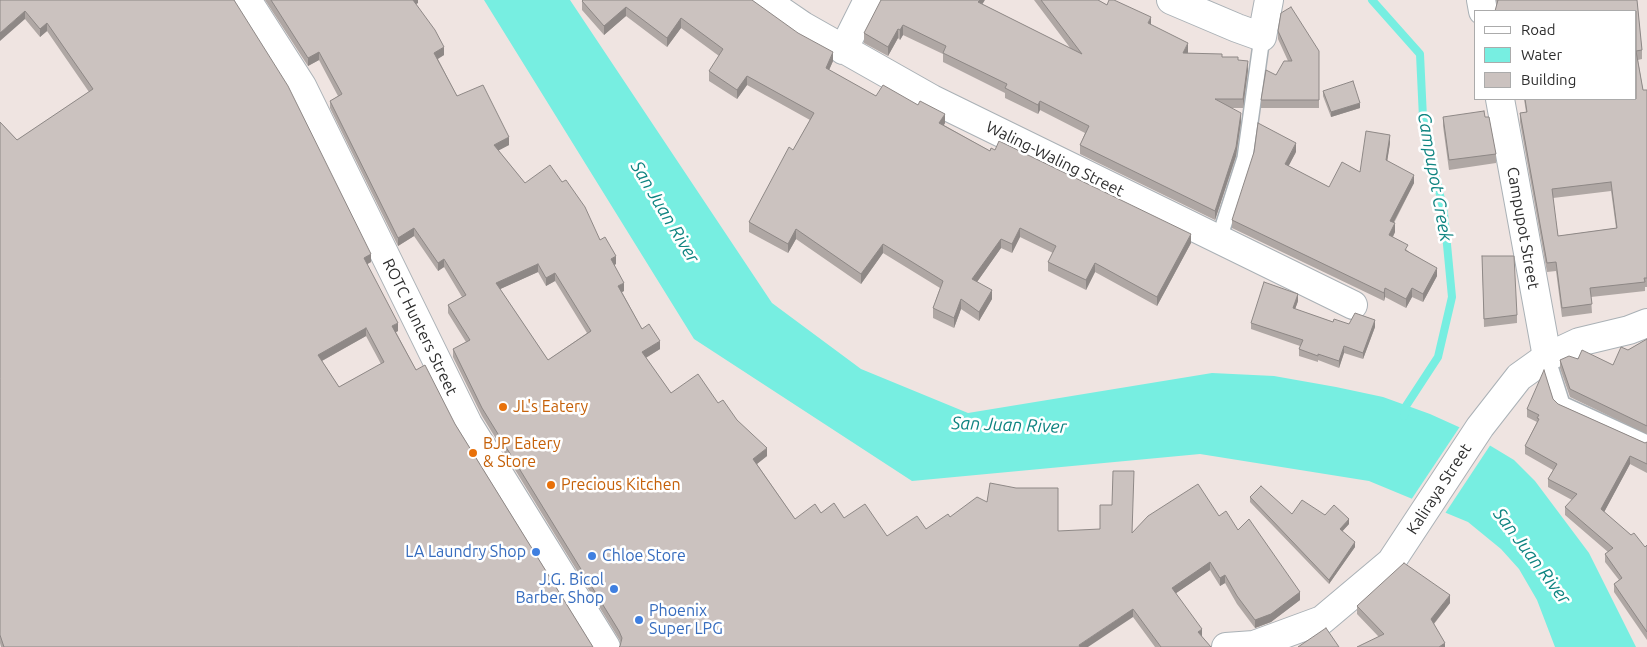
<!DOCTYPE html>
<html>
<head>
<meta charset="utf-8">
<style>
  body { margin:0 }
  #map { position:relative; width:1647px; height:647px; overflow:hidden; background:#efe4e1; font-family:Ubuntu,sans-serif }
  canvas { display:block }
  .legend { position:absolute; left:1474px; top:10px; width:162px; height:90px; box-sizing:border-box; background:#fff; border:1px solid #ababab; margin:0; padding:6px 9px; list-style:none; font-size:15px; color:#2e2e2e }
  .legend li { display:flex; align-items:center; gap:10px; height:25px }
  .legend b { width:25px; border:1px solid #ababab }
</style>
</head>
<body>
<div id="map">
<canvas width="1647" height="647"></canvas>
<ul class="legend">
<li><b style="height:6px;background:#fff"></b>Road</li>
<li><b style="height:14px;background:#77eee1"></b>Water</li>
<li><b style="height:14px;background:#cbc2bf"></b>Building</li>
</ul>
</div>
<script>
const g = document.querySelector('canvas').getContext('2d');
g.lineJoin = 'round';
function fill(path, color) { g.fillStyle = color; g.fill(path, 'evenodd'); }
const poly = rows => new Path2D(rows.map(r => 'M' + r).join(''));
function stroke(path, color, width, dash) { g.strokeStyle = color; g.lineWidth = width; g.lineCap = dash ? 'butt' : 'round'; g.setLineDash(dash || []); g.stroke(path); }
function write(font, color, halo, rows, align = 'center') {
  g.font = font + ' Ubuntu,sans-serif'; g.lineWidth = 5; g.setLineDash([]); g.textBaseline = 'middle'; g.strokeStyle = halo; g.fillStyle = color; for (const [text, x, y, turn = 0] of rows) {
    g.save(); g.translate(x, y); g.rotate((+turn || 0) * Math.PI / 180); g.textAlign = isNaN(turn) ? turn : align; if (halo) g.strokeText(text, 0, 0); g.fillText(text, 0, 0); g.restore();
  }
}
fill(poly([
  [484,0,570,0,772,303,861,369,968,413,1212,373,1274,376,1336,387,1383,397,1430,414,1461,428,1514,460,1535,481,1589,553,1636,647,1555,647,1537,600,1519,569,1501,549,1468,522,1369,481,1200,454,912,481,694,339]
]), '#77eee1');
fill(poly([
  [1461,425,1491,444,1444,515,1411,500]
]), '#efe4e1');
stroke(poly([
  [1372,0,1420,54,1423,118,1444,213,1452,297,1438,357,1406,406,1404,416]
]), '#77eee1', 8);
const lane = poly([
  [1219,239,1245,158,1262,37],
  [1547,357,1562,404,1645,442]
]);
const street = poly([
  [247,0,302,86,468,424,606,647],
  [765,0,803,26,932,99,1353,305],
  [1171,0,1237,28,1262,37,1269,0],
  [1481,0,1483,11],
  [843,50,868,0],
  [1500,99,1547,357]
]);
const secondary = poly([
  [1226,647,1254,645,1322,620,1391,562,1480,427,1519,377,1547,357,1579,342,1629,330,1647,323]
]);
stroke(lane, '#aab1b6', 18);
stroke(street, '#aab1b6', 30);
stroke(secondary, '#aab1b6', 30);
stroke(lane, '#fff', 15);
stroke(street, '#fff', 28);
stroke(secondary, '#fff', 28);
fill(poly([
  [0,0,234,0,371,262,367,264,398,331,396,332,416,370,455,424,593,647,1,647,0,643,0,122,17,140,89,92,47,31,40,37,25,19],
  [366,336,381,364,339,387,322,361],
  [265,0,418,0,418,3,416,4,444,55,438,59,457,96,509,145,498,150,525,183,600,240,616,264,614,265,624,291,622,292,642,329,660,349,646,358,671,393,718,403,737,420,767,456,757,464,795,519,821,513,844,518,887,536,926,529,950,517,987,502,1058,531,1132,533,1219,516,1238,530,1300,600,1271,622,1255,628,1237,604,1225,583,1220,586,1210,570,1176,593,1202,637,1211,647,1155,647,1133,617,620,646,621,643,619,639,482,416,453,357,453,349,466,342,448,313,448,305,462,297,444,267,438,271,414,236,398,246,330,108,330,101,338,96,319,60,308,66],
  [538,272,546,286,555,281,587,333,548,360,500,289],
  [752,0,833,61,829,70,876,96,945,123,944,125,990,151,1191,243,1157,306,1095,272,1086,290,1048,271,1048,262,1053,253,1020,237,1012,253,1001,248,977,282,992,299,979,321,961,309,954,328,933,318,933,308,940,288,883,253,861,284,796,239,788,253,749,232,749,222,793,150,810,120,747,85,737,99,709,81,709,71,719,56,681,28,667,47,626,16,604,35,582,10,582,1],
  [1034,0,1098,0,1107,5,1151,25,1188,52,1188,53,1222,57,1238,60,1248,70,1243,108,1232,108,1241,122,1236,156,1215,220,1080,154,1080,145,1085,133,1040,110,1038,114,1005,98,1005,93,943,62,943,54,903,35,900,40,898,38,888,56,864,43,864,33,982,4,1071,49],
  [1496,0,1637,0,1642,50,1642,59,1638,60,1643,90,1647,90,1647,287,1645,287,1645,291,1591,297,1592,313,1562,317,1556,271,1547,272,1520,122,1520,113,1526,112,1524,99,1636,99,1497,4],
  [1611,191,1616,228,1558,236,1553,198],
  [1278,31,1319,51,1319,108,1261,108,1261,100,1276,75,1288,61,1278,39],
  [1323,91,1360,108,1331,117,1323,96],
  [1443,117,1485,117,1496,154,1496,163,1449,170,1443,126],
  [1390,143,1387,161,1414,183,1394,223,1395,232,1393,237,1408,251,1437,276,1423,302,1412,297,1406,308,1385,297,1384,301,1232,228,1232,220,1296,152,1288,166,1329,187,1360,172],
  [1482,256,1517,315,1517,323,1484,327],
  [1298,301,1295,309,1333,322,1349,324,1375,327,1363,359,1344,353,1339,368,1318,360,1318,362,1299,356,1299,349,1300,346,1251,329,1251,323],
  [1647,339,1647,434,1570,397,1560,368,1560,360,1578,359,1613,365,1628,350],
  [1553,399,1558,404,1645,443,1647,442,1647,473,1630,464,1604,512,1645,547,1647,545,1647,640,1614,592,1614,584,1619,580,1605,562,1605,554,1608,552,1565,515,1565,507,1572,500,1548,487,1548,479,1553,470,1525,454,1525,446,1537,422,1527,417,1527,409],
  [1250,497,1292,514,1325,515,1349,524,1342,531,1355,547,1329,584,1250,502],
  [1450,603,1434,624,1445,647,1378,636,1357,614,1357,606]
]), '#afa7a4');
fill(poly([
  [412,0,418,0,418,3,412,6],
  [980,0,985,0,978,11,978,2],
  [626,7,626,16,604,35,604,26],
  [25,11,25,19,0,41,0,33],
  [1151,17,1151,26,1148,23],
  [681,18,681,28,667,47,667,38],
  [47,23,47,31,40,37,40,29],
  [903,25,903,35,900,40,900,30],
  [898,29,898,38,888,56,888,47],
  [1188,43,1188,52,1183,62,1183,53],
  [444,47,444,55,434,61,434,53],
  [319,52,319,60,308,66,308,58],
  [833,52,833,61,826,77,826,68],
  [1248,61,1248,70,1243,108,1243,99],
  [747,76,747,85,737,99,737,90],
  [1040,101,1040,110,1038,114,1038,105],
  [1360,103,1360,108,1331,117,1331,112],
  [1241,113,1241,122,1236,156,1215,220,1215,211],
  [945,114,945,123,939,132,939,123],
  [1390,135,1390,143,1386,169,1386,160],
  [509,137,509,145,494,153,494,145],
  [1296,143,1296,152,1285,173,1285,164],
  [1414,175,1414,183,1390,229,1390,221],
  [1395,223,1395,232,1389,244,1389,235],
  [414,228,414,236,398,246,398,238],
  [1020,228,1020,237,1012,253,1012,244],
  [796,229,796,239,788,253,788,244],
  [1191,234,1191,243,1157,306,1157,297],
  [1001,239,1001,248,972,289,972,279],
  [883,244,883,253,861,284,861,274],
  [371,254,371,262,364,266,364,258],
  [616,256,616,264,611,267,611,259],
  [444,259,444,267,438,271,438,263],
  [1095,263,1095,272,1086,290,1086,280],
  [538,264,538,272,496,291,496,283],
  [1437,268,1437,276,1423,302,1423,294],
  [555,273,555,281,546,286,546,278],
  [624,283,624,291,618,294,618,286],
  [1385,288,1385,297,1384,301,1384,293],
  [1412,288,1412,297,1406,308,1406,299],
  [992,290,992,299,979,321,979,312],
  [1298,294,1298,301,1293,315,1293,308],
  [961,299,961,309,954,328,954,318],
  [1375,320,1375,327,1363,359,1363,353],
  [398,323,398,331,392,334,392,326],
  [366,328,366,336,318,363,318,355],
  [660,341,660,349,642,360,642,352],
  [1344,346,1344,353,1339,368,1339,361],
  [767,448,767,456,753,467,753,459],
  [1630,456,1630,464,1601,518,1601,509],
  [1349,519,1349,524,1340,534,1340,529],
  [1355,542,1355,547,1329,584,1329,580],
  [1210,562,1210,570,1172,596,1172,588],
  [1225,575,1225,583,1220,586,1220,578],
  [1300,592,1300,600,1271,622,1255,628,1255,620],
  [1450,595,1450,603,1431,627,1431,619],
  [1133,609,1133,617,1088,647,1079,647,1079,645],
  [1202,629,1202,637,1198,632],
  [1445,643,1445,647,1439,647]
]), '#8e8886');
const building = poly([
  [0,0,234,0,288,86,371,254,364,258,398,323,392,326,416,370,425,365,455,424,593,647,4,647,0,635,0,122,17,140,93,89,47,23,40,29,25,11,0,33,0,0],
  [366,328,384,362,339,387,318,355,366,328],
  [271,0,413,0,435,30,444,47,434,53,457,96,483,85,509,137,494,145,525,183,550,165,562,182,566,180,585,207,600,240,605,237,616,256,611,259,624,283,618,286,642,329,649,324,660,341,642,352,671,393,698,374,718,403,723,400,737,420,767,448,753,459,795,519,815,504,821,513,834,503,844,518,865,504,887,536,917,516,926,529,948,514,950,517,977,497,987,502,990,483,1016,488,1058,488,1058,531,1100,529,1100,505,1112,505,1113,471,1134,471,1132,533,1148,516,1198,484,1219,516,1226,511,1238,530,1249,519,1300,592,1271,614,1255,620,1237,596,1225,575,1220,578,1210,562,1172,588,1202,629,1198,632,1211,647,1161,647,1133,609,1079,645,1080,647,619,647,620,646,622,638,619,631,482,408,453,349,470,340,448,305,466,295,444,259,438,263,414,228,398,238,330,101,342,94,319,52,308,58,271,0],
  [538,264,546,278,555,273,591,331,548,360,496,283,538,264],
  [583,0,752,0,798,33,833,52,826,68,876,96,883,85,918,105,920,101,945,114,939,123,990,151,991,148,995,150,999,141,1191,234,1157,297,1095,263,1086,280,1048,262,1056,246,1020,228,1012,244,1001,239,972,279,992,290,979,312,961,299,954,318,933,308,943,281,883,244,861,274,796,229,788,244,749,222,789,147,793,150,814,113,747,76,737,90,709,71,723,49,681,18,667,38,626,7,604,26,582,1,583,0],
  [881,0,980,0,978,2,1082,54,1041,0,1098,0,1107,5,1109,0,1114,0,1151,17,1148,23,1188,43,1183,53,1222,54,1222,57,1238,57,1238,60,1248,61,1243,99,1215,99,1241,113,1236,147,1215,211,1080,145,1089,126,1040,101,1038,105,1005,88,1007,84,943,53,946,46,903,25,900,30,898,29,888,47,864,33,881,0],
  [1498,0,1637,0,1642,50,1636,51,1643,90,1647,90,1647,278,1644,278,1645,282,1590,288,1592,304,1562,308,1556,262,1547,263,1520,113,1527,112,1525,99,1636,99,1636,11,1495,11,1498,0],
  [1611,182,1617,228,1558,236,1552,189,1611,182],
  [1291,7,1319,51,1319,100,1261,100,1266,70,1276,75,1284,61,1292,61,1278,31,1281,13,1291,7],
  [1353,81,1360,103,1331,112,1323,91,1353,81],
  [1484,111,1485,117,1489,117,1496,154,1449,160,1443,117,1484,111],
  [1258,123,1296,143,1285,164,1329,187,1342,162,1360,172,1366,131,1390,135,1386,160,1414,175,1390,221,1395,223,1389,235,1408,245,1405,250,1437,268,1423,294,1412,288,1406,299,1385,288,1384,293,1232,220,1254,152,1258,123],
  [1482,256,1514,256,1517,315,1484,319,1482,256],
  [1264,282,1298,294,1293,308,1333,322,1334,319,1349,324,1355,313,1375,320,1363,353,1344,346,1339,361,1318,354,1318,356,1299,349,1303,340,1251,323,1264,282],
  [1647,339,1647,426,1570,389,1560,360,1569,356,1578,359,1582,350,1613,365,1621,347,1628,350,1647,339],
  [1544,370,1553,399,1558,404,1645,443,1647,442,1647,464,1630,456,1601,509,1631,535,1634,533,1645,547,1647,545,1647,632,1614,584,1622,578,1605,554,1613,548,1565,507,1577,494,1548,479,1557,464,1525,446,1539,419,1537,418,1539,415,1527,409,1544,370],
  [1261,486,1292,514,1302,500,1325,515,1334,505,1349,519,1340,529,1355,542,1329,580,1250,497,1261,486],
  [1404,563,1450,595,1431,619,1445,643,1439,647,1357,647,1384,634,1357,606,1404,563],
  [1326,628,1339,647,1298,647,1326,628]
]);
fill(building, '#cbc2bf');
stroke(building, '#8e8886', 1);
for (const [x, y, r, color] of [
  [503,407,5,"#e8710a"],
  [473,453,5,"#e8710a"],
  [551,485,5,"#e8710a"],
  [536,552,5,"#3f7fe0"],
  [592,556,5,"#3f7fe0"],
  [614,589,5,"#3f7fe0"],
  [639,620,5,"#3f7fe0"]
]) { const dot = new Path2D(); dot.arc(x, y, r, 0, 2 * Math.PI); g.fillStyle = color; g.fill(dot); stroke(dot, '#fff', 2); }
write('16px', '#2e2e2e', '#fff', [
  ["Waling-Waling Street",1055,159,26],
  ["Campupot Street",1523,228,80],
  ["ROTC Hunters Street",420,327,64],
  ["Kaliraya Street",1439,489,-57]
]);
write('16px', '#c56008', '#fff', [
  ["JL's Eatery",513,407],
  ["BJP Eatery",483,444],
  ["& Store",483,462],
  ["Precious Kitchen",561,485]
], 'left');
write('16px', '#366cbe', '#fff', [
  ["LA Laundry Shop",526,552],
  ["Chloe Store",602,556,"left"],
  ["J.G. Bicol",604,580],
  ["Barber Shop",604,598],
  ["Phoenix",649,611,"left"],
  ["Super LPG",649,629,"left"]
], 'right');
write('italic 18px', '#0f8481', '#fff', [
  ["Campupot Creek",1435,177,80],
  ["San Juan River",665,212,59],
  ["San Juan River",1009,425,2],
  ["San Juan River",1532,556,53]
]);
</script>
</body>
</html>
